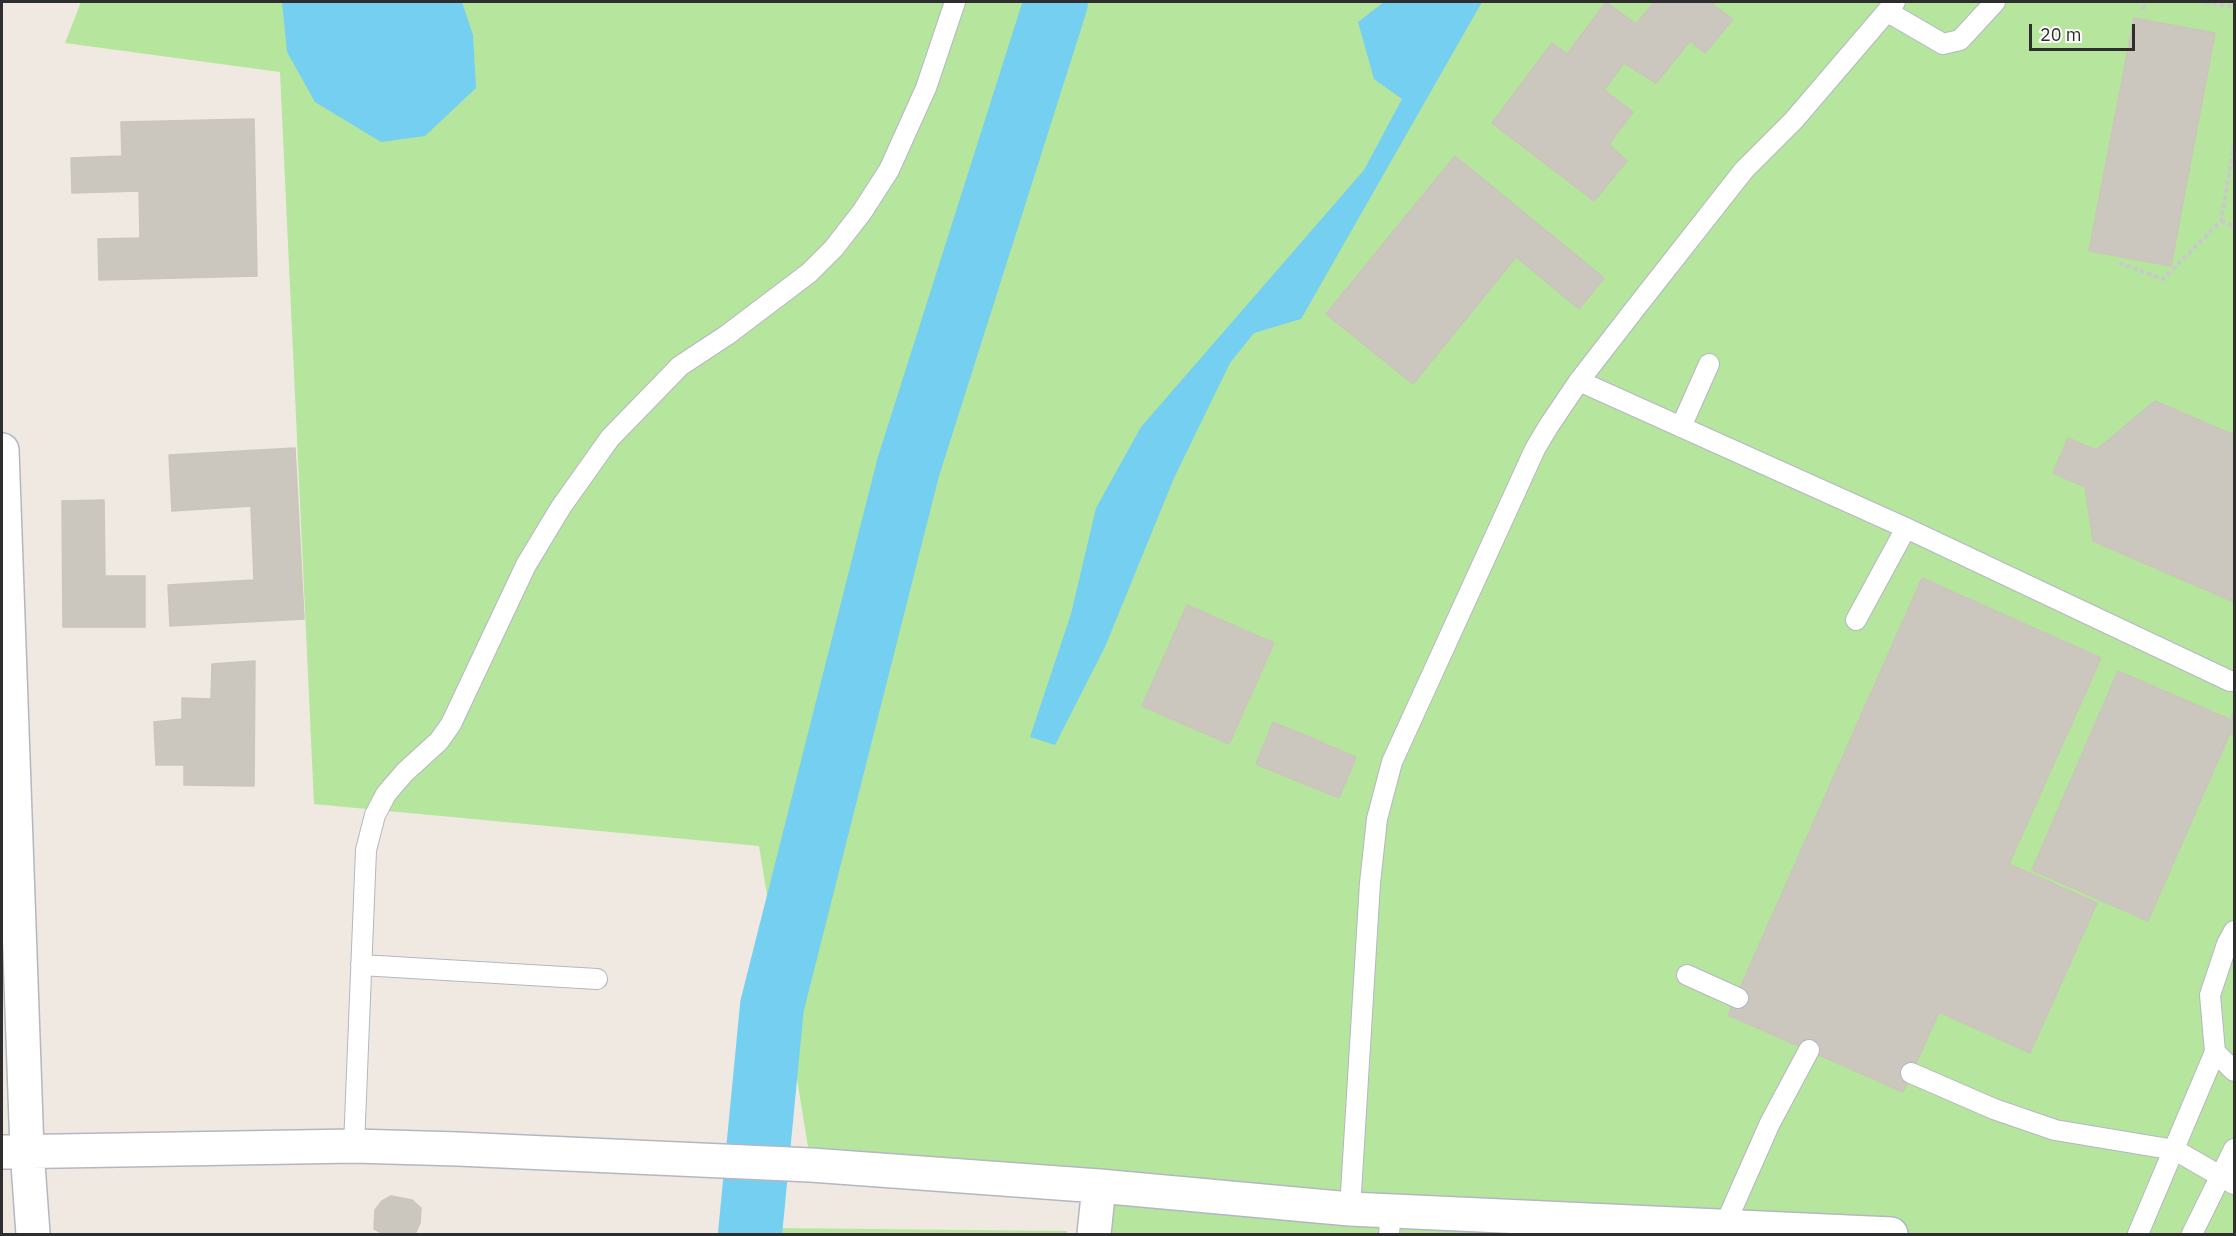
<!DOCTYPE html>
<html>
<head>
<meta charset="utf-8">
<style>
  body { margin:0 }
  #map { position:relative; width:2236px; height:1236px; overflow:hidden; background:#efe9e1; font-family:"IBM Plex Sans",sans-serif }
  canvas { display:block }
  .frame { position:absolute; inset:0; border:3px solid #2e2e2e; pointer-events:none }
  .scale { position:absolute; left:2029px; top:24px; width:106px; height:27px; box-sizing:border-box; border:3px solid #2e2e2e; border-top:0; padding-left:8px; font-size:18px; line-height:21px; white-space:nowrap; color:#2e2e2e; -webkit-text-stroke:4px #fff; paint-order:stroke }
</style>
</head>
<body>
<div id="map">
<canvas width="2236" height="1236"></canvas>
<div class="frame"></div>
<div class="scale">20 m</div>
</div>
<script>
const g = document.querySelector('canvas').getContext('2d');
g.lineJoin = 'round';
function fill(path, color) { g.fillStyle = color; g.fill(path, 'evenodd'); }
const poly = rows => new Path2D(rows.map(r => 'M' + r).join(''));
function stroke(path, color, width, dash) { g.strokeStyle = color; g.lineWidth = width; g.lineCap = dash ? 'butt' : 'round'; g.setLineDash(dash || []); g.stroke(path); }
fill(poly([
  [81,2,2234,2,2234,1234,1094,1234,1099,1187,811,1165,759,846,314,804,280,72,65,43],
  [772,1228,1067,1231,1067,1234,771,1234]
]), '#b6e59e');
fill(poly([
  [282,2,462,2,473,35,476,88,425,136,381,142,315,102,287,52],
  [1384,2,1482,2,1301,319,1254,333,1230,363,1174,478,1105,647,1055,745,1030,737,1071,614,1096,508,1141,427,1364,170,1402,99,1374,79,1358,22]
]), '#75cff0');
stroke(poly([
  [750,1234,772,1006,908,468,1056,2]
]), '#75cff0', 64);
const building = poly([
  [1606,2,1636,24,1654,2,1716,2,1713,5,1733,19,1705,53,1690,41,1656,83,1624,63,1604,90,1633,112,1609,144,1627,161,1594,201,1492,123,1552,43,1567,54,1606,2],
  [2134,18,2215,33,2171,266,2089,251,2134,18],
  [254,119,257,276,99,280,98,239,140,238,139,191,72,193,71,158,122,156,121,122,254,119],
  [1455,156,1604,278,1579,309,1516,257,1413,384,1326,314,1455,156],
  [2155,401,2234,435,2234,602,2093,541,2085,487,2053,473,2068,438,2096,450,2155,401],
  [295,448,304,619,170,626,168,585,254,580,251,506,172,511,169,455,295,448],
  [104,500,105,576,145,576,145,627,63,627,62,501,104,500],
  [1922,578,2101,658,2009,864,2097,903,2030,1053,1939,1012,1903,1092,1728,1015,1922,578],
  [1187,605,1274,643,1229,744,1142,706,1187,605],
  [255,661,254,786,184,785,184,765,156,765,154,722,182,719,182,698,211,699,212,664,255,661],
  [2118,671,2231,720,2234,712,2234,735,2230,733,2148,921,2032,870,2118,671],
  [1273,722,1356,757,1339,798,1256,764,1273,722],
  [391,1196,412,1200,421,1208,420,1223,415,1234,384,1234,374,1229,375,1210,382,1201,391,1196]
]);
fill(building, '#cbc7bf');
stroke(building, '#cbc5ba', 1.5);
const service = poly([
  [1888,12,1943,44,1960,40,1995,2],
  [1579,381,1906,528,2230,681],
  [1681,427,1709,364],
  [1856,620,1906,528],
  [361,965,597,979],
  [1687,975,1738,998],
  [2215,1052,2234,1071],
  [1911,1073,1994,1109,2055,1130,2175,1150,2234,1184],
  [354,1146,366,850,375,815,386,794,405,772,439,741,451,724,526,565,561,507,610,438,680,366,727,335,809,273,834,248,862,212,889,170,926,88,955,2],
  [1350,1209,1370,883,1377,819,1392,762,1535,449,1548,427,1579,381,1634,310,1744,170,1794,120,1895,2],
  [1724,1227,1770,1123,1809,1050],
  [1389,1234,1391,1211],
  [2138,1234,2215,1052,2210,995,2227,944,2234,931],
  [2192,1234,2234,1149]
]);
const minor = poly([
  [2,450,27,1150,33,1234],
  [2,1152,354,1146,458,1149,811,1165,1099,1186],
  [1094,1234,1099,1186,1350,1209,1891,1234]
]);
stroke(service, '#b4b7c1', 22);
stroke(minor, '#b4b7c1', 36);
stroke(poly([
  [2205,2,2234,7],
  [2143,10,2144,2],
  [2221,221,2234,227],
  [2119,263,2163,279,2221,221,2234,144]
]), '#c9c9c9', 4, [4.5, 3]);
stroke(service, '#fff', 20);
stroke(minor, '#fff', 33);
</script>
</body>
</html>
